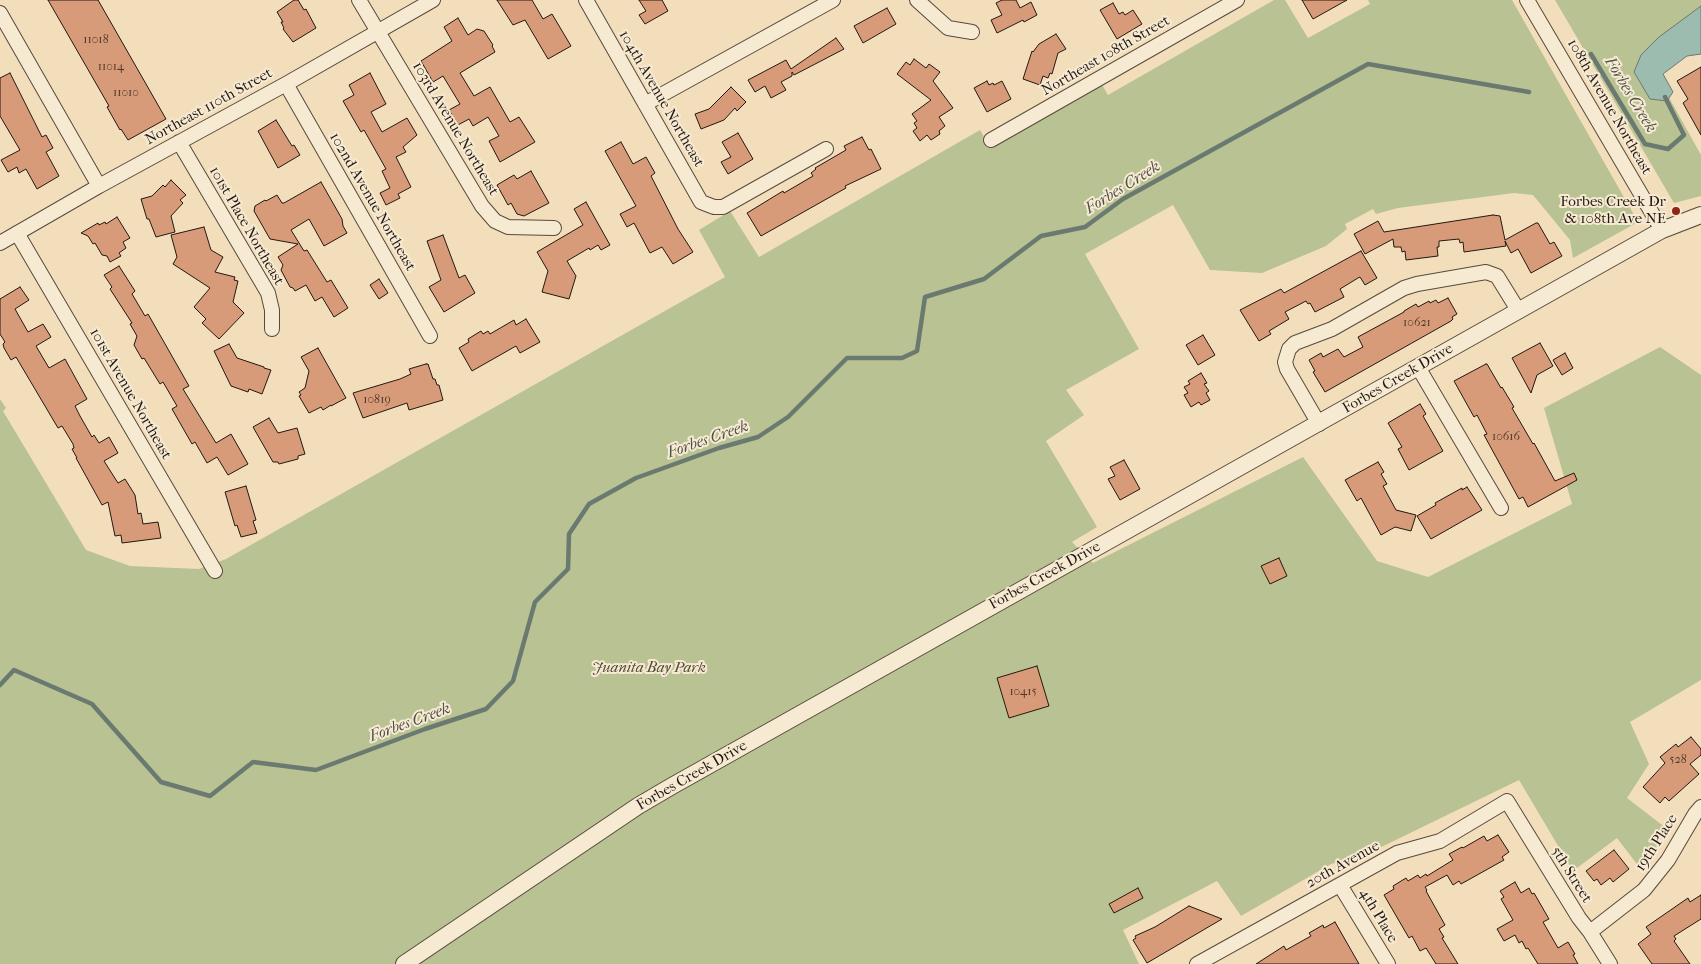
<!DOCTYPE html>
<html>
<head>
<meta charset="utf-8">
<style>
  body { margin:0 }
  canvas { display:block; background:#f3debc }
</style>
</head>
<body>
<canvas width="1701" height="964"></canvas>
<script>
const g = document.querySelector('canvas').getContext('2d');
g.lineJoin = 'round';
function fill(path, color) { g.fillStyle = color; g.fill(path, 'evenodd'); }
const poly = rows => new Path2D(rows.map(r => 'M' + r).join(''));
function stroke(path, color, width, dash) { g.strokeStyle = color; g.lineWidth = width; g.lineCap = dash ? 'butt' : 'round'; g.setLineDash(dash || []); g.stroke(path); }
function write(font, color, halo, rows, align = 'center') {
  g.font = font + ' "IM FELL French Canon",serif'; g.lineWidth = 4; g.setLineDash([]); g.textBaseline = 'middle'; g.strokeStyle = halo; g.fillStyle = color; for (const [text, x, y, turn = 0] of rows) {
    g.save(); g.translate(x, y); g.rotate((+turn || 0) * Math.PI / 180); g.textAlign = isNaN(turn) ? turn : align; if (halo) g.strokeText(text, 0, 0); g.fillText(text, 0, 0); g.restore();
  }
}
fill(poly([
  [1274,0,1285,0,1308,38,1370,4,1368,0,1512,0,1638,222,1573,258,1570,240,1533,195,1514,193,1398,208,1376,214,1373,209,1345,224,1347,229,1326,246,1262,273,1210,270,1173,205,1085,254,1139,349,1066,390,1084,415,1046,441,1097,527,1072,542,1093,563,1303,457,1377,561,1428,577,1572,504,1544,408,1660,347,1701,375,1701,680,1630,722,1649,764,1627,798,1666,828,1643,872,1617,838,1573,871,1519,780,1365,855,1331,864,1241,916,1217,881,1123,930,1139,964,0,964,0,399,6,408,3,411,86,550,130,566,199,569,226,559,725,277,699,230,730,211,759,257,980,130,990,147,1101,83,1108,95],
  [1555,0,1701,0,1701,27,1646,56,1701,155,1701,196,1674,203]
]), '#b9c292');
const water = poly([
  [1701,6,1701,54,1687,56,1663,74,1673,92,1667,101,1650,99,1634,72,1641,55,1659,37,1701,6]
]);
fill(water, '#9bbcaf');
stroke(water, '#6b7a70', 1);
stroke(poly([
  [1591,54,1645,144,1668,149,1684,135,1665,97],
  [0,685,14,670,92,704,161,782,210,796,253,762,316,770,425,729,486,709,513,681,535,602,568,569,569,534,589,504,636,478,719,448,758,437,788,417,847,358,902,358,917,351,925,297,984,279,1041,236,1085,227,1123,199,1368,64,1529,92]
]), '#6b7a70', 4.5);
const building = poly([
  [48,0,98,0,166,119,128,140,121,129,120,130,107,107,109,106,48,0],
  [294,0,298,0,304,10,306,9,316,28,293,42,283,29,284,28,281,22,283,22,277,12,294,0],
  [497,0,532,0,543,19,552,14,571,46,548,59,525,20,513,25,497,0],
  [639,0,662,0,668,11,645,24,639,15,646,11,639,0],
  [1002,0,1016,0,1020,8,1031,2,1037,15,1024,22,1023,20,997,33,991,20,1002,15,996,3,1002,0],
  [1302,0,1347,0,1313,19,1302,0],
  [1113,3,1119,14,1123,12,1125,15,1133,10,1142,24,1117,39,1100,10,1113,3],
  [887,8,896,24,863,43,854,26,887,8],
  [458,18,468,35,477,29,484,31,493,45,492,46,495,52,460,73,474,96,490,87,510,122,519,117,535,142,500,162,489,141,499,136,488,117,473,126,469,119,458,125,449,110,460,104,443,76,433,82,421,61,452,41,444,27,458,18],
  [1056,34,1066,49,1058,53,1052,74,1050,73,1048,78,1043,76,1040,85,1023,79,1032,51,1033,52,1039,44,1056,34],
  [836,38,844,49,794,75,792,72,792,76,781,82,786,90,771,98,765,86,755,92,748,80,786,60,791,69,836,38],
  [914,59,926,68,929,64,940,72,933,81,953,108,939,117,945,126,939,131,940,134,931,140,927,135,920,141,913,131,917,128,914,123,917,121,912,114,931,100,897,74,906,62,910,65,914,59],
  [1701,67,1701,135,1683,103,1688,99,1677,81,1701,67],
  [10,73,42,137,46,135,53,148,46,152,59,176,37,189,26,169,19,173,17,167,8,172,1,160,20,150,0,116,0,78,10,73],
  [370,73,386,104,371,112,382,132,407,118,417,135,403,147,406,152,396,157,411,187,398,194,400,198,386,205,380,193,390,188,382,171,386,169,364,130,361,132,343,101,354,95,349,85,370,73],
  [987,81,989,85,993,83,994,85,1002,81,1011,99,987,112,974,88,987,81],
  [731,87,746,102,737,111,735,108,724,120,701,129,695,114,709,109,731,87],
  [276,120,292,146,294,145,300,155,278,168,258,131,276,120],
  [738,133,753,159,728,174,721,162,731,157,722,142,738,133],
  [862,137,869,150,871,149,881,169,845,186,846,188,761,236,747,213,783,191,784,193,813,176,811,173,816,169,815,168,846,150,844,146,862,137],
  [621,142,633,164,646,157,655,173,651,176,678,229,693,252,673,264,662,247,650,253,634,223,627,227,620,214,636,206,605,151,621,142],
  [531,171,549,203,524,216,517,214,511,203,508,205,497,185,514,175,517,179,531,171],
  [171,180,186,195,180,200,183,203,171,216,175,232,156,237,149,219,147,219,141,199,152,196,163,185,165,187,171,180],
  [321,182,342,219,343,226,347,233,324,246,309,219,291,230,304,251,307,250,327,282,331,280,348,308,334,317,322,297,315,301,306,285,295,291,293,288,290,287,281,270,283,265,278,257,298,244,270,239,254,211,255,206,265,200,266,201,277,195,282,203,284,203,321,182],
  [586,202,610,245,601,250,598,245,590,250,589,248,567,261,576,276,569,299,542,292,548,271,537,252,583,225,574,209,586,202],
  [1493,215,1500,216,1505,240,1536,223,1538,223,1550,244,1554,242,1562,256,1531,273,1518,249,1511,253,1505,241,1506,246,1464,252,1463,242,1460,243,1459,239,1439,241,1439,247,1437,247,1438,256,1406,260,1405,251,1402,252,1401,247,1394,247,1393,239,1365,254,1354,234,1378,221,1384,232,1493,215],
  [117,217,130,238,123,242,126,248,119,253,121,256,110,262,107,256,102,255,95,243,93,244,88,236,81,233,98,223,99,225,105,222,106,224,117,217],
  [204,227,211,250,223,257,215,272,235,277,234,280,238,281,233,302,244,313,219,339,202,323,206,319,194,307,210,288,173,264,177,257,171,235,204,227],
  [443,235,459,278,465,275,475,293,444,312,429,287,441,280,427,241,443,235],
  [1361,251,1377,278,1365,285,1360,277,1358,278,1340,289,1344,297,1315,312,1310,303,1308,304,1306,301,1285,312,1289,319,1269,331,1271,334,1259,341,1240,310,1281,289,1284,293,1361,251],
  [119,266,135,291,132,294,145,316,148,314,189,386,183,389,216,443,231,434,248,464,228,475,217,457,207,463,195,442,192,444,172,409,177,406,163,382,160,384,144,358,142,359,134,345,137,336,130,324,132,323,110,289,112,287,104,275,119,266],
  [379,279,388,293,379,299,370,285,379,279],
  [20,287,29,300,15,309,28,332,43,324,51,337,36,346,49,368,65,359,87,399,75,406,80,416,92,437,94,435,99,443,109,437,118,453,104,461,118,483,125,479,135,495,138,514,141,513,143,524,158,522,161,538,122,543,121,535,115,536,108,502,102,505,76,458,77,458,72,449,74,448,73,444,62,426,58,428,16,357,11,360,4,348,3,344,5,342,0,334,0,299,20,287],
  [1448,298,1457,314,1452,317,1453,319,1451,321,1325,392,1313,372,1315,371,1309,360,1321,353,1323,357,1338,349,1344,357,1363,347,1358,337,1404,312,1404,311,1416,304,1418,307,1429,301,1430,303,1436,300,1438,303,1448,298],
  [526,319,540,342,520,353,516,346,472,371,459,348,469,342,468,339,481,331,483,334,488,331,490,334,514,320,516,325,526,319],
  [1203,335,1215,355,1198,365,1186,345,1203,335],
  [1540,343,1553,366,1537,375,1531,393,1512,358,1540,343],
  [229,344,237,358,264,367,264,368,271,370,262,394,249,389,248,392,231,386,214,351,229,344],
  [318,348,346,398,331,406,331,405,323,410,321,407,309,413,299,396,301,395,299,392,305,388,309,371,301,357,318,348],
  [1565,353,1573,368,1562,375,1553,360,1565,353],
  [426,364,428,364,433,379,435,379,437,385,439,385,443,400,409,410,407,403,363,418,353,393,400,379,411,374,409,369,426,364],
  [1486,364,1487,364,1501,388,1502,387,1514,407,1512,408,1533,444,1534,443,1555,481,1574,473,1577,480,1528,507,1523,497,1519,499,1484,435,1487,434,1477,415,1474,417,1454,381,1486,364],
  [1201,373,1207,383,1204,384,1209,391,1206,393,1210,400,1201,405,1199,402,1191,407,1184,395,1188,393,1184,387,1190,384,1188,381,1201,373],
  [1420,404,1426,414,1423,416,1443,451,1409,470,1398,449,1402,447,1388,423,1420,404],
  [269,418,278,433,297,428,305,454,298,456,298,459,279,464,278,462,273,462,253,427,269,418],
  [1124,460,1140,489,1120,500,1108,479,1115,476,1110,467,1124,460],
  [1378,462,1384,472,1381,474,1387,484,1383,486,1396,510,1416,515,1411,531,1395,527,1381,535,1361,498,1357,501,1345,480,1378,462],
  [246,486,256,520,253,521,257,533,241,537,237,525,235,526,225,492,246,486],
  [1467,487,1482,510,1431,539,1417,516,1436,505,1435,503,1462,488,1462,490,1467,487],
  [1279,558,1287,576,1270,584,1261,566,1279,558],
  [1037,666,1049,706,1009,718,997,678,1037,666],
  [1691,737,1701,749,1701,755,1690,764,1699,774,1669,801,1665,797,1660,803,1643,787,1665,763,1660,757,1676,744,1678,747,1691,737],
  [1498,835,1509,852,1502,857,1504,860,1461,884,1459,881,1453,885,1447,875,1425,887,1427,890,1426,891,1445,925,1439,929,1444,937,1442,938,1458,964,1436,964,1426,948,1420,951,1412,936,1409,938,1384,895,1394,889,1393,886,1406,878,1408,881,1418,875,1420,878,1426,874,1427,876,1453,860,1449,854,1462,847,1463,848,1484,836,1487,841,1498,835],
  [1614,850,1629,869,1613,882,1610,878,1601,885,1597,879,1594,881,1586,871,1614,850],
  [1515,882,1521,893,1529,888,1532,894,1534,893,1549,919,1543,922,1558,948,1568,942,1575,954,1573,955,1578,964,1538,964,1528,948,1526,949,1522,941,1519,943,1515,935,1504,941,1497,929,1513,920,1501,899,1504,897,1500,891,1515,882],
  [1138,888,1143,898,1114,913,1109,904,1138,888],
  [1701,895,1701,919,1674,936,1676,939,1674,941,1690,964,1652,964,1638,944,1651,934,1646,927,1688,898,1690,902,1701,895],
  [1189,906,1222,919,1147,963,1133,940,1136,938,1135,936,1155,927,1189,906],
  [1335,922,1359,964,1256,964,1284,946,1286,950,1311,936,1309,933,1323,925,1324,928,1335,922]
]);
fill(building, '#d89b79');
stroke(building, '#231811', 1);
const minor = poly([
  [359,0,482,206,495,221,508,227,554,228],
  [586,0,701,202,714,207,723,207,826,149],
  [917,0,948,28,972,32],
  [1527,0,1662,230],
  [0,13,99,186],
  [286,84,430,336],
  [645,104,833,0],
  [991,140,1237,0],
  [179,142,268,293,272,310,272,329],
  [17,233,215,571],
  [0,243,99,186,286,84,433,0],
  [1418,367,1501,508],
  [1319,424,1287,369,1285,362,1289,349,1295,343,1332,329,1404,288,1417,284,1486,272,1497,276,1518,310],
  [1340,885,1388,964],
  [1590,932,1644,890,1668,860,1695,814,1701,807],
  [1197,964,1397,853,1440,841,1507,801,1579,918,1590,932,1610,964]
]);
const tertiary = poly([
  [404,964,638,806,672,786,1630,248,1662,230,1701,215]
]);
stroke(minor, '#574a3c', 16);
stroke(tertiary, '#574a3c', 18);
stroke(minor, '#f7ead3', 14);
stroke(tertiary, '#f7ead3', 16);
for (const [x, y, r, color] of [
  [1676,211,5,"#8f2418"]
]) { const dot = new Path2D(); dot.arc(x, y, r, 0, 2 * Math.PI); g.fillStyle = color; g.fill(dot); stroke(dot, '#f7ead3', 2); }
write('12px', '#50392b', null, [
  ["11018",96,40],
  ["11014",111,67],
  ["11010",126,93],
  ["10621",1417,323],
  ["10819",377,400],
  ["10616",1506,437],
  ["10415",1023,692],
  ["528",1678,760]
]);
write('15px', '#231811', '#f7ead3', [
  ["Northeast 108th Street",1106,56,-30],
  ["104th Avenue Northeast",661,99,60],
  ["Northeast 110th Street",209,107,-29],
  ["108th Avenue Northeast",1609,107,60],
  ["103rd Avenue Northeast",455,129,59],
  ["102nd Avenue Northeast",372,202,60],
  ["101st Place Northeast",246,226,60],
  ["Forbes Creek Drive",1398,379,-30],
  ["101st Avenue Northeast",130,394,60],
  ["Forbes Creek Drive",1045,576,-29],
  ["Forbes Creek Drive",692,776,-30],
  ["19th Place",1657,843,-57],
  ["20th Avenue",1343,865,-29],
  ["5th Street",1571,875,58],
  ["4th Place",1378,916,59]
]);
write('15px', '#231811', '#f7ead3', [
  ["Forbes Creek Dr",1666,202],
  ["& 108th Ave NE",1666,219]
], 'right');
write('italic 15px', '#504b38', '#f7ead3', [
  ["Juanita Bay Park",649,668]
]);
write('italic 16px', '#4d5148', '#f7ead3', [
  ["Forbes Creek",1630,95,59],
  ["Forbes Creek",1123,188,-32],
  ["Forbes Creek",708,440,-19],
  ["Forbes Creek",410,723,-20]
]);
</script>
</body>
</html>
